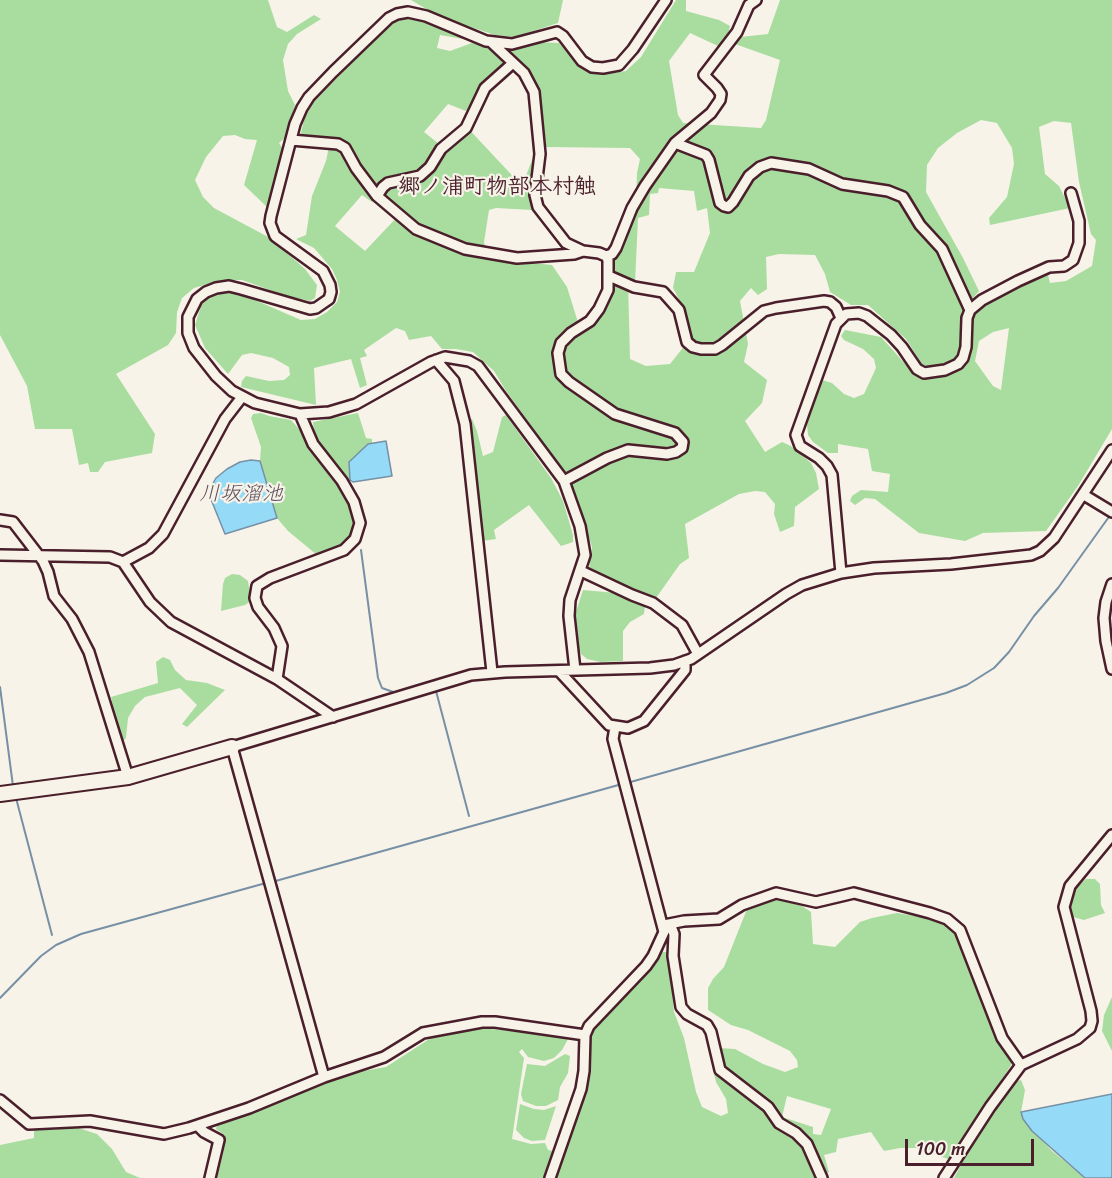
<!DOCTYPE html>
<html>
<head>
<meta charset="utf-8">
<style>
  body { margin:0 }
  #map { position:relative; width:1112px; height:1178px; overflow:hidden; background:#f7f3e8; font-family:Sriracha,sans-serif }
  canvas { display:block }
  .scale { position:absolute; left:905px; top:1139px; width:129px; height:27px; box-sizing:border-box; border:3px solid #4a1f2b; border-top:0; padding-left:8px; font-size:18px; line-height:21px; white-space:nowrap; color:#4a1f2b; -webkit-text-stroke:4px #f7f3e8; paint-order:stroke }
</style>
</head>
<body>
<div id="map">
<canvas width="1112" height="1178"></canvas>
<div class="scale">100 m</div>
</div>
<script>
const g = document.querySelector('canvas').getContext('2d');
g.lineJoin = 'round';
function fill(path, color) { g.fillStyle = color; g.fill(path, 'evenodd'); }
const poly = rows => new Path2D(rows.map(r => 'M' + r).join(''));
function stroke(path, color, width, dash) { g.strokeStyle = color; g.lineWidth = width; g.lineCap = dash ? 'butt' : 'round'; g.setLineDash(dash || []); g.stroke(path); }
function write(font, color, halo, rows, align = 'center') {
  g.font = font + ' Sriracha,"Klee One",sans-serif'; g.lineWidth = 4.5; g.setLineDash([]); g.textBaseline = 'middle'; g.strokeStyle = halo; g.fillStyle = color; for (const [text, x, y, turn = 0] of rows) {
    g.save(); g.translate(x, y); g.rotate((+turn || 0) * Math.PI / 180); g.textAlign = isNaN(turn) ? turn : align; if (halo) g.strokeText(text, 0, 0); g.fillText(text, 0, 0); g.restore();
  }
}
fill(poly([
  [0,0,268,0,277,27,287,32,314,15,321,19,297,34,288,44,283,60,288,91,295,105,286,137,279,143,284,151,268,208,244,185,257,140,245,139,235,135,223,136,206,157,195,180,203,197,214,208,270,238,305,269,317,285,315,298,310,301,284,295,242,280,221,280,194,288,182,298,177,312,176,333,168,345,116,374,155,434,152,453,105,462,98,472,90,472,88,463,79,465,72,429,35,429,27,386,0,335],
  [411,0,563,0,558,23,515,37,495,35,440,17],
  [676,0,686,0,686,11,719,20,730,26,727,38,718,46,690,33,669,61,678,115,683,123,761,128,766,120,780,60,735,44,741,37,768,34,780,0,1112,0,1112,429,1078,486,1046,531,983,533,965,541,919,533,875,499,865,498,855,505,850,501,852,496,861,490,888,492,890,474,872,471,868,449,838,444,838,453,828,453,813,442,808,435,807,425,822,380,832,383,844,394,854,398,864,394,876,368,874,359,863,349,844,340,841,336,845,330,881,337,916,376,927,378,943,376,961,370,967,362,974,315,982,306,1029,282,1048,275,1050,283,1066,281,1092,266,1096,240,1091,234,1079,182,1071,123,1054,121,1039,127,1045,174,1059,186,1070,208,990,225,989,218,1007,197,1014,164,1012,148,997,123,981,120,957,133,938,148,927,165,926,192,963,258,979,291,961,312,960,347,955,359,943,365,928,367,922,364,906,339,868,305,851,305,830,292,825,274,815,255,779,254,766,257,767,289,758,295,751,288,740,301,748,344,744,362,767,380,762,403,745,421,765,452,782,442,791,446,811,463,816,473,819,489,795,507,794,526,780,532,774,514,775,504,765,492,755,491,739,494,685,524,689,558,680,564,656,598,602,576,589,569,592,547,574,492,553,456,506,391,494,371,473,352,456,349,442,349,431,336,409,340,405,331,396,328,364,350,367,356,360,358,367,385,360,388,351,359,314,368,316,405,241,387,242,381,246,376,269,381,284,380,290,375,289,367,273,358,251,353,242,355,228,374,205,348,195,325,201,306,208,298,218,292,228,290,241,294,301,320,315,319,327,312,337,302,340,292,337,280,332,269,314,248,296,239,306,235,312,196,326,161,331,137,304,136,301,133,304,120,312,104,390,23,405,18,414,18,457,33,463,39,440,35,437,48,450,51,472,43,490,48,509,50,537,42,559,43,585,71,607,74,626,71,641,57],
  [515,59,531,73,538,88,545,147,630,148,640,159,637,173,636,206,616,255,609,303,600,319,581,332,567,287,552,265,489,259,484,242,489,210,496,208,532,210,530,188,535,161,532,160,522,186,464,124,439,144,424,132,448,104,466,111,482,86,502,67],
  [659,188,694,191,697,211,707,208,710,233,694,272,676,272,673,288,680,301,690,339,670,364,646,366,630,359,628,280,635,283,638,218,649,215,650,194,658,193],
  [362,195,372,202,381,195,399,215,365,251,335,226],
  [1009,328,1001,390,993,386,975,361,979,341,993,332],
  [261,413,269,416,291,420,305,436,314,433,313,422,358,413,366,438,372,439,372,444,368,444,349,462,350,480,343,489,353,513,354,523,350,537,343,545,327,553,317,555,288,531,277,518,260,461,261,447,251,418,253,414],
  [506,415,551,478,563,501,573,535,573,542,561,546,529,505,494,530,496,539,482,541,470,419,472,419,477,431,483,456,493,452,502,417],
  [232,574,240,575,248,581,251,601,245,605,221,611,223,584,225,578],
  [583,590,616,593,645,605,644,614,630,622,623,631,623,661,601,662,587,659,581,654,577,643,575,625,576,612],
  [163,657,170,660,175,670,186,680,207,683,225,690,187,727,182,724,197,705,180,688,145,697,135,706,128,718,126,738,123,741,120,739,111,697,158,683,156,662],
  [1086,879,1095,879,1100,884,1101,905,1105,913,1084,920,1073,917,1070,904,1077,887],
  [777,899,802,906,811,912,813,944,835,947,860,922,872,918,897,913,933,919,959,933,968,965,1002,1047,1011,1060,1011,1065,951,1160,916,1148,900,1148,884,1151,871,1132,838,1139,836,1152,824,1155,829,1172,819,1178,553,1178,589,1080,589,1037,593,1028,663,952,668,952,674,1012,684,1038,696,1092,702,1107,721,1116,728,1113,726,1099,716,1082,713,1070,719,1048,735,1049,763,1064,785,1072,798,1067,797,1060,790,1051,748,1030,731,1025,708,1010,708,988,713,979,724,967,747,909,765,901],
  [787,1096,831,1109,821,1135,813,1134,813,1127,782,1117],
  [1112,997,1112,1051,1102,1031,1104,1015],
  [479,1028,514,1031,568,1039,562,1050,554,1058,544,1061,528,1057,522,1049,519,1052,524,1058,512,1139,531,1144,545,1143,548,1150,554,1151,548,1178,217,1178,223,1154,225,1135,216,1129,217,1125,333,1079,363,1071,386,1067,434,1036],
  [565,1054,570,1056,568,1073,560,1087,558,1100,546,1106,536,1106,523,1101,521,1094,527,1064,545,1066],
  [1021,1080,1025,1090,1021,1112,1023,1119,1051,1150,1085,1178,954,1178,975,1139,1009,1090,1017,1081],
  [520,1104,534,1109,544,1110,556,1106,545,1140,532,1141,524,1138,516,1130],
  [75,1127,97,1134,112,1149,126,1172,140,1178,0,1178,0,1145,34,1138,34,1128,53,1130]
]), '#a8dd9f');
const water = poly([
  [386,441,392,476,353,482,350,480,349,462,368,444,386,441],
  [251,460,260,461,277,518,225,534,208,492,216,478,227,469,240,462,251,460],
  [1112,1094,1112,1178,1085,1178,1032,1131,1023,1119,1021,1112,1112,1094]
]);
fill(water, '#95dbf7');
stroke(water, '#7790a5', 1.5);
stroke(poly([
  [361,550,378,678,382,688,396,693],
  [0,687,13,786],
  [436,691,469,816],
  [627,783,946,693,967,685,994,668,1009,652,1034,616,1058,588,1111,514],
  [16,798,52,935],
  [272,882,622,784],
  [0,998,41,956,56,945,81,934,266,883]
]), '#7790a5', 2);
const street = poly([
  [491,42,524,73,534,92,540,154,535,195,538,207,566,243,583,251,599,253,606,256,608,260,608,290,599,309,590,321,571,333,561,343,558,353,561,374,569,382,615,414,675,433,683,442,682,448,676,452,667,454,628,450,607,458,564,481],
  [291,140,338,144,345,148,356,168,377,196,416,229,465,249,517,258,574,254,583,251],
  [675,143,706,155,709,160,720,203,724,206,728,207,733,202,749,176,760,167,771,163,809,169,842,184,888,191,903,197,920,225,942,249,970,310],
  [377,196,383,187,388,183,420,176,430,167,441,149,466,128,485,88,513,63],
  [606,256,612,254,616,248,632,208,645,186,675,143,711,113,720,100,721,94,717,88,704,75,737,32,749,5,756,0],
  [609,276,634,287,663,292,679,310,687,342,693,347,701,349,715,349,722,345,764,311,776,308,824,301,830,302,836,307,841,318],
  [436,360,454,381,465,424,492,672],
  [1084,495,1112,512],
  [0,520,13,522,43,561,48,572,54,596,72,619,89,652,128,777],
  [0,555,110,557,123,562,150,602,171,622,277,679,333,717],
  [123,562,149,548,163,534,225,419,242,397],
  [581,571,632,595,653,603,682,625,698,654],
  [841,573,832,475,827,466,819,458,800,446,796,435,836,324,846,314,859,313,867,316,891,335,902,347,917,369,924,373,945,370,958,364,963,358,966,347,967,318,970,310,982,300,1018,281,1049,267,1064,266,1073,260,1079,243,1079,221,1071,193],
  [1112,584,1106,602,1104,618,1106,641,1112,669],
  [575,670,569,616,570,600,585,555,580,526,564,481,478,366,469,361,445,357,431,362,356,404,329,412,300,414,255,403,232,391,216,376,194,348,188,333,188,317,197,299,206,292,216,288,229,286,241,289,310,309,316,308,329,299,331,292,330,285,323,271,275,236,270,223,271,216,295,124,302,108,309,97,333,72,389,18,397,14,408,12,426,16,486,41,512,44,557,32,563,36,582,61,592,67,603,68,619,65,633,49,666,0],
  [559,671,609,725,628,728,644,721,685,670,685,661],
  [277,679,282,646,274,628,258,607,255,598,257,586,270,578,344,550,355,539,360,523,354,502,342,481,313,444,300,414],
  [670,924,674,934,673,956,681,1007,687,1014,707,1025,711,1032,720,1070,768,1107,779,1123,796,1133,807,1144,822,1178],
  [664,925,684,921,719,919,742,905,776,893,816,902,854,893,930,913,947,919,960,930,1002,1038,1021,1065],
  [324,1077,232,747,471,675,505,672,650,668,674,665,691,659,786,594,802,585,841,573,874,568,951,564,1031,555,1040,551,1054,538,1112,450],
  [0,1100,29,1124,90,1121,164,1134,189,1128,249,1108,324,1077,384,1057,423,1033,482,1022,495,1022,585,1035],
  [198,1126,204,1132,219,1140,210,1178],
  [550,1178,581,1089,584,1071,585,1035,589,1026,646,966,653,956,664,932,613,739,615,727],
  [944,1178,990,1107,1021,1065,1077,1039,1090,1028,1092,1021,1091,1011,1064,907,1070,886,1112,835]
]);
const secondary = poly([
  [0,794,128,777,232,747]
]);
stroke(street, '#4a1f2b', 14);
stroke(secondary, '#4a1f2b', 18);
stroke(street, '#f7f3e8', 9);
stroke(secondary, '#f7f3e8', 14);
write('italic 21px', '#5d4e5e', '#f7f3e8', [
  ["川坂溜池",241,495]
]);
write('bold 22px', '#4a1f2b', '#f7f3e8', [
  ["郷ノ浦町物部本村触",497,187]
]);
</script>
</body>
</html>
